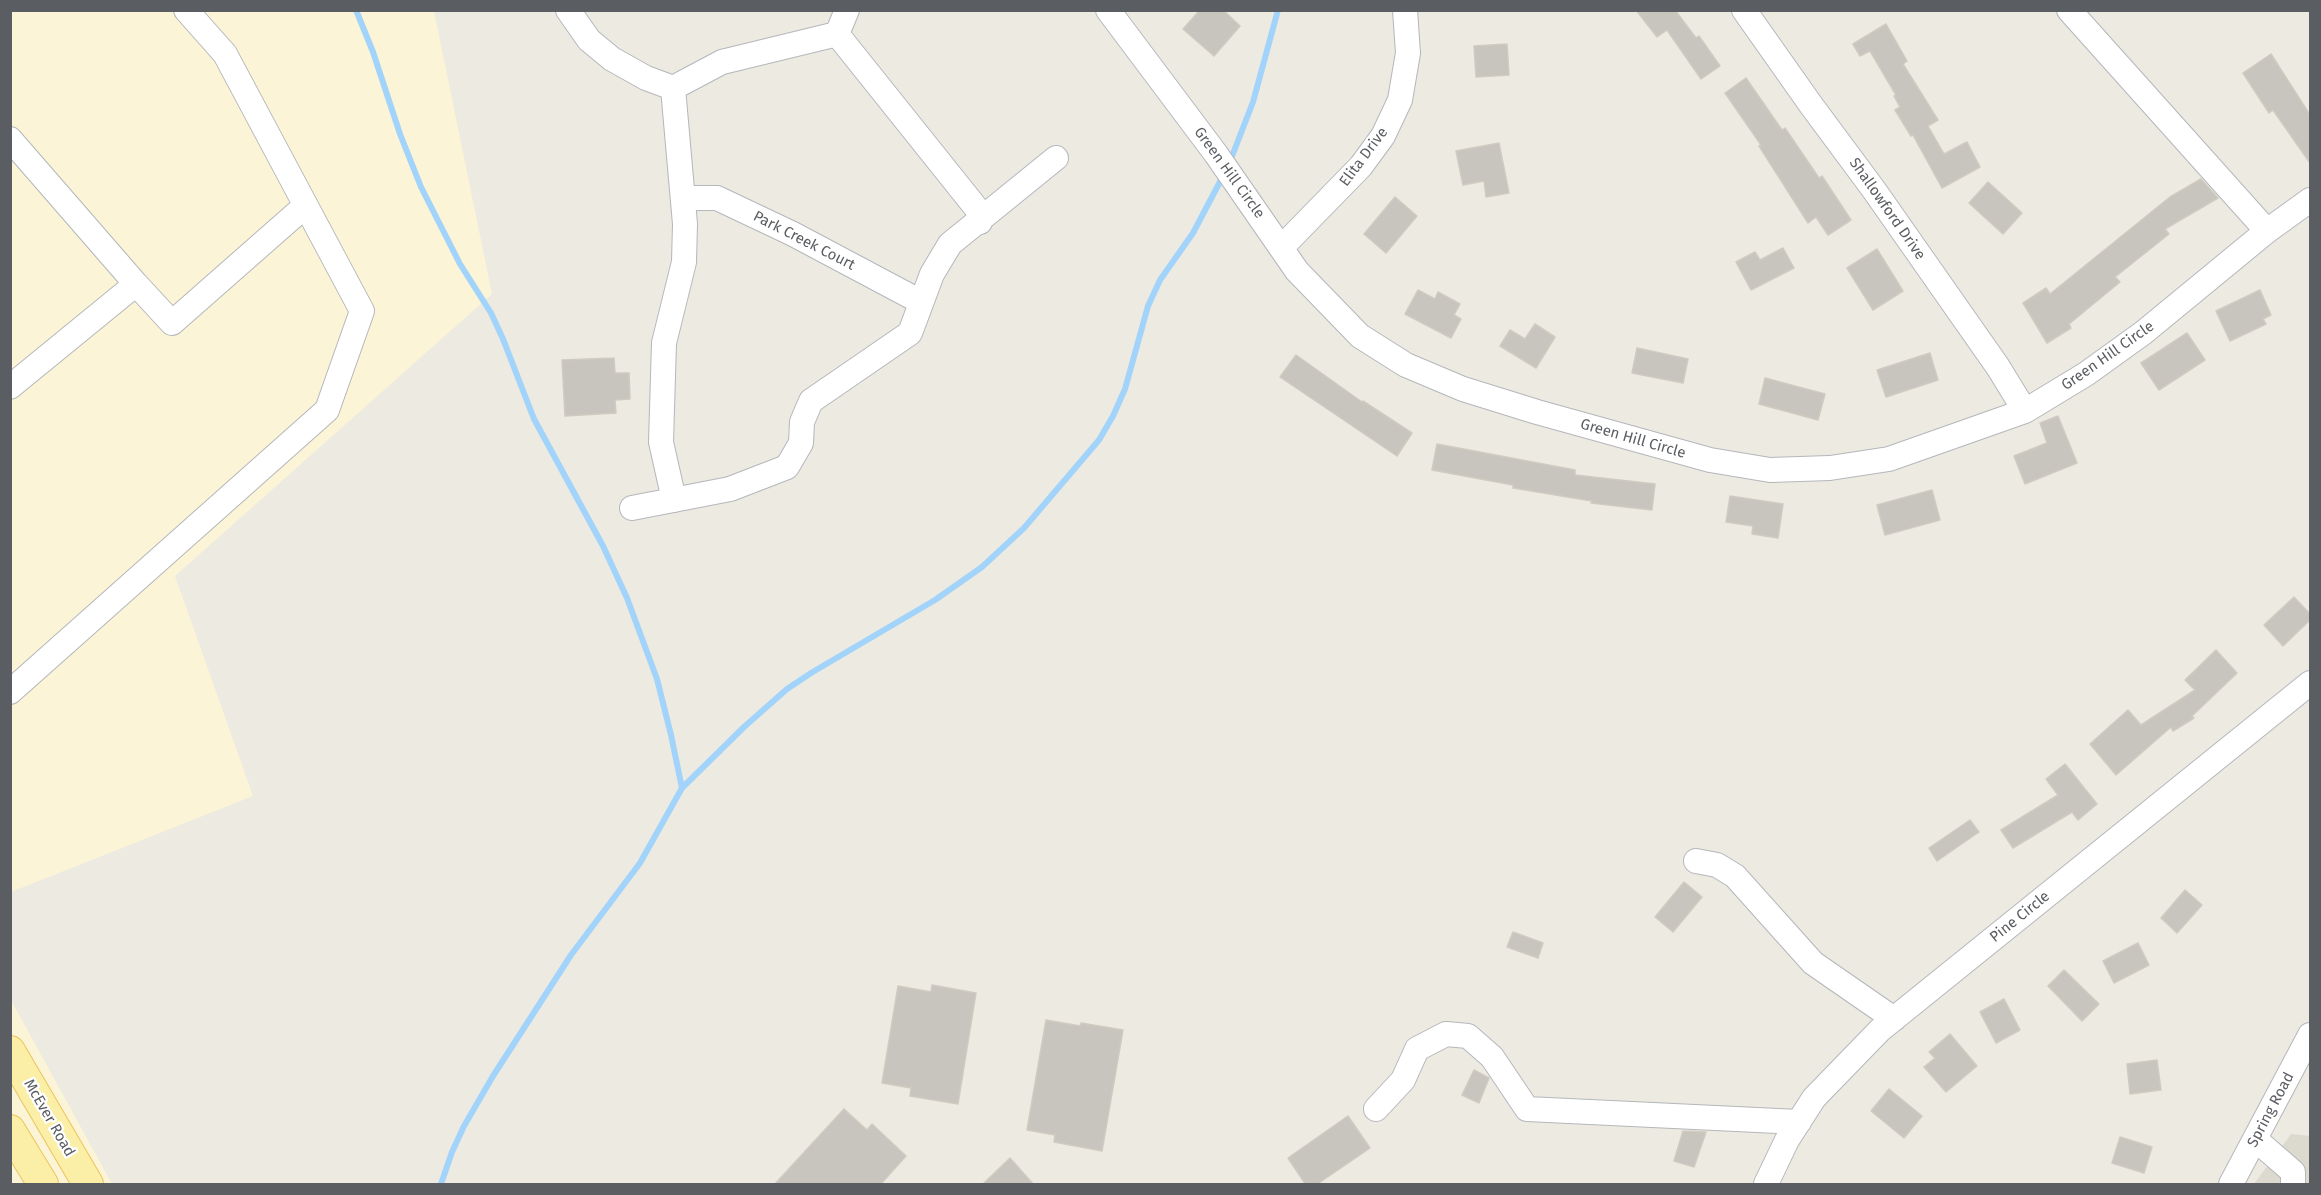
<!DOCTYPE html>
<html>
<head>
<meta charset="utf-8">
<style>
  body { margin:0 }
  #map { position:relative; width:2321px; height:1195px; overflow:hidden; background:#eceae1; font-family:"Fira Sans",sans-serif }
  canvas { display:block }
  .frame { position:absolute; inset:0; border:12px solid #5a5d61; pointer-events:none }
</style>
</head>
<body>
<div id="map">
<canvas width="2321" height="1195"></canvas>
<div class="frame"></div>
</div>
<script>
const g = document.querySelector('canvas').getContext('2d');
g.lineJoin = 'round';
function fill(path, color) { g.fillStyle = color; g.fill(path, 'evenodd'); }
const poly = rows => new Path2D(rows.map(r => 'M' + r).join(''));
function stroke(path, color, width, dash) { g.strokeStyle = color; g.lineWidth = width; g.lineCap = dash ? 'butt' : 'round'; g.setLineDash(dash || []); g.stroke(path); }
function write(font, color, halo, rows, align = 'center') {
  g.font = font + ' "Fira Sans",sans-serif'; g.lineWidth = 4.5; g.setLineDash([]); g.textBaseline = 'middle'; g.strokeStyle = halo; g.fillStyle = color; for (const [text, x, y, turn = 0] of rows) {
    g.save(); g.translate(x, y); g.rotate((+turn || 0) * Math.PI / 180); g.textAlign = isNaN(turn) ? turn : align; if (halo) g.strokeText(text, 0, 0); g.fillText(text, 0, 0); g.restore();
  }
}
fill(poly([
  [11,11,434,11,492,294,175,576,253,796,11,892],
  [11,1000,112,1184,11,1184]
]), '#fcf4d6');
fill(poly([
  [2291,1134,2310,1136,2310,1184,2254,1184]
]), '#dcd9cf');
stroke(poly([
  [356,10,373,52,400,134,421,187,460,264,491,313,503,339,534,419,603,546,627,598,657,679,671,735,682,788],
  [1229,164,1253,102,1278,10],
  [441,1184,452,1152,464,1126,493,1076,571,955,640,863,682,788,744,727,787,689,811,673,935,600,982,567,1024,528,1099,440,1113,416,1125,389,1148,306,1160,280,1193,233,1223,176]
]), '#a2d3fb', 6);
const building = poly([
  [1200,10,1223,10,1240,26,1214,56,1183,29,1200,10],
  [1636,10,1675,10,1696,38,1699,36,1720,66,1701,79,1667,30,1657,37,1636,10],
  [1886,24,1907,61,1903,64,1938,120,1928,126,1944,154,1967,142,1980,167,1942,188,1913,135,1911,136,1895,110,1900,107,1894,96,1896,95,1870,51,1860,56,1853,44,1886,24],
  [1507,44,1509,75,1476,77,1474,46,1507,44],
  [2271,54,2310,115,2310,163,2273,110,2269,113,2243,73,2271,54],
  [1746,78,1782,130,1785,128,1819,178,1822,176,1851,220,1828,235,1816,217,1808,223,1759,146,1761,145,1725,93,1746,78],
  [1499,143,1509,193,1486,197,1484,181,1463,185,1456,151,1499,143],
  [2201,179,2218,198,2165,229,2169,234,2115,277,2120,282,2069,324,2071,328,2047,343,2023,303,2046,288,2050,294,2170,197,2201,179],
  [1988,182,2022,213,2003,234,1969,203,1988,182],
  [1395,197,1417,216,1386,253,1364,234,1395,197],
  [1783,248,1794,268,1751,290,1736,262,1755,252,1760,260,1783,248],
  [1877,249,1903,291,1873,310,1847,268,1877,249],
  [1418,290,1435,299,1438,292,1460,304,1454,315,1461,319,1451,338,1405,314,1418,290],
  [2260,290,2271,315,2263,319,2266,324,2230,341,2216,311,2260,290],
  [1535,324,1555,337,1536,368,1500,346,1510,330,1525,339,1535,324],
  [2187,333,2205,360,2159,390,2141,363,2187,333],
  [1637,348,1688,359,1683,383,1632,373,1637,348],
  [1930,353,1938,380,1886,397,1877,370,1930,353],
  [1296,355,1362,402,1363,401,1412,433,1397,456,1280,377,1296,355],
  [614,358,615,373,629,373,630,399,615,400,616,413,565,416,562,360,614,358],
  [1765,378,1825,394,1818,420,1759,404,1765,378],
  [2058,416,2077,463,2025,484,2014,456,2047,443,2040,423,2058,416],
  [1437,444,1575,470,1575,475,1655,484,1652,510,1591,503,1592,501,1513,488,1513,485,1432,470,1437,444],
  [1932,490,1940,520,1885,535,1877,505,1932,490],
  [1730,496,1783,504,1778,538,1752,534,1753,526,1726,522,1730,496],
  [2294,597,2310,614,2310,620,2283,646,2264,625,2294,597],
  [2216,650,2237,673,2192,716,2194,718,2173,731,2171,727,2116,775,2090,744,2128,710,2141,725,2195,690,2185,680,2216,650],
  [2065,764,2097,804,2078,820,2072,812,2013,848,2001,830,2058,795,2046,779,2065,764],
  [1970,820,1979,832,1937,861,1929,848,1970,820],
  [1684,882,1702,897,1673,932,1655,917,1684,882],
  [2185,890,2202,905,2177,933,2161,918,2185,890],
  [1513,932,1543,943,1538,958,1507,947,1513,932],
  [2138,943,2149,965,2114,983,2103,961,2138,943],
  [2064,970,2099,1004,2082,1021,2048,986,2064,970],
  [932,985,976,993,958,1104,910,1096,911,1088,882,1083,898,986,931,992,932,985],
  [2004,999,2020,1030,1996,1043,1980,1012,2004,999],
  [1046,1020,1080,1026,1081,1023,1123,1030,1102,1151,1054,1142,1055,1135,1027,1130,1046,1020],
  [1950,1034,1977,1066,1946,1092,1924,1067,1935,1058,1929,1052,1950,1034],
  [2157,1060,2161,1090,2130,1094,2127,1064,2157,1060],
  [1474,1070,1489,1078,1479,1103,1462,1095,1474,1070],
  [1889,1089,1922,1116,1904,1138,1871,1111,1889,1089],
  [844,1109,867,1130,872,1124,906,1156,880,1185,774,1185,844,1109],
  [1348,1116,1370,1148,1316,1185,1306,1185,1288,1158,1348,1116],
  [1683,1131,1706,1132,1694,1167,1674,1161,1683,1131],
  [2120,1137,2152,1147,2144,1173,2112,1163,2120,1137],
  [1010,1158,1034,1185,982,1185,1010,1158]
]);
fill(building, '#c8c4be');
stroke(building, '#d0cbc0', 1.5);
const minor = poly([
  [568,10,589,40,612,59,646,78,673,88,685,224,684,262,664,343,661,442,674,500],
  [1108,10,1216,154,1297,271,1360,336,1406,365,1463,389,1537,412,1710,460,1770,470,1830,468,1889,459,2025,411,2086,374,2143,333,2267,231,2310,200],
  [1744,10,1811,105,1874,190,1998,367,2025,411],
  [2069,10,2267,231],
  [837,34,847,10],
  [673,88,722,62,837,34,977,209,980,222],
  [10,139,136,284,10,387],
  [683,198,717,198,793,234,921,302],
  [1282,247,1361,166,1383,136,1400,100,1408,53,1405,10],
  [136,284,172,323,305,206],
  [632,508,730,489,787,467,801,443,802,422,811,401,910,333,932,274,950,244,1056,158],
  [10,692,327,410,362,311,225,54,186,10],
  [1696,861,1717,865,1735,876,1813,963,1894,1019],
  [1376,1109,1403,1080,1417,1049,1446,1034,1468,1036,1492,1057,1527,1109,1799,1122],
  [2255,1139,2293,1172,2293,1184],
  [1766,1184,1787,1140,1814,1098,1880,1030,2310,683],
  [2231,1184,2310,1035]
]);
const major = poly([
  [10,1051,88,1184],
  [10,1130,43,1184]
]);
stroke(minor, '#b4b7bb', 26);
stroke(major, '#ebc45b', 32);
stroke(minor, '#fff', 24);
stroke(major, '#fbefa7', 30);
write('15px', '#5a5d61', '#fff', [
  ["Elita Drive",1364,157,-53],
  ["Green Hill Circle",1229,173,54],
  ["Shallowford Drive",1887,209,55],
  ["Park Creek Court",804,241,27],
  ["Green Hill Circle",2108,356,-35],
  ["Green Hill Circle",1633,439,16],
  ["Pine Circle",2020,917,-39],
  ["Spring Road",2271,1110,-62],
  ["McEver Road",49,1118,60]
]);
</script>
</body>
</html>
